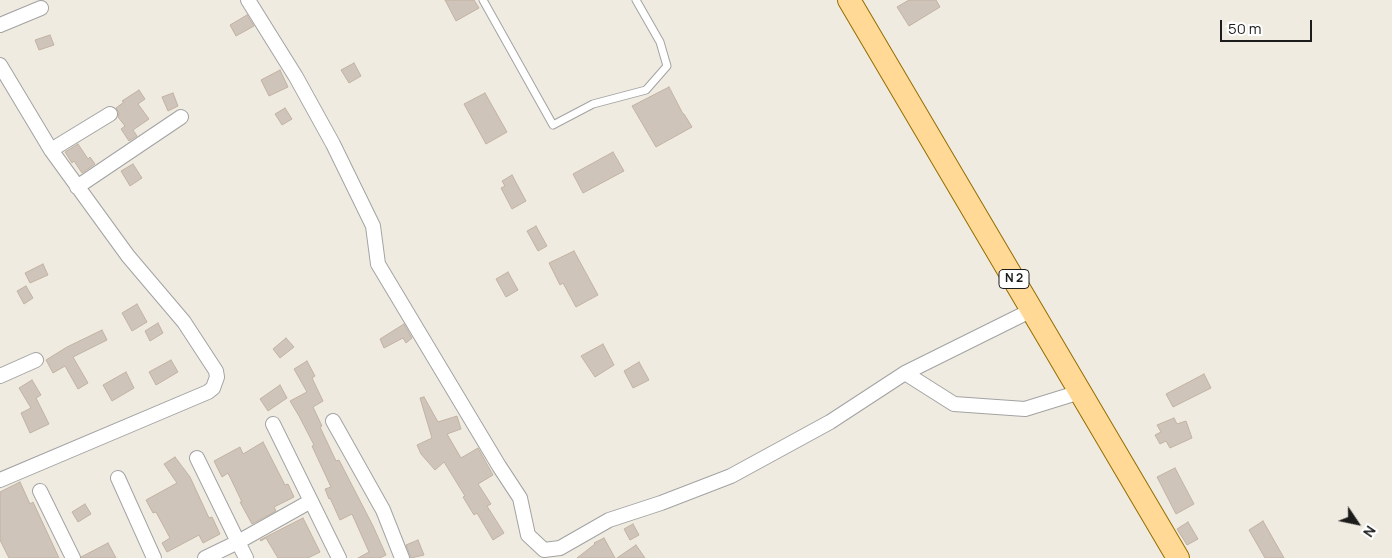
<!DOCTYPE html>
<html>
<head>
<meta charset="utf-8">
<style>
  body { margin:0 }
  #map { position:relative; width:1392px; height:558px; overflow:hidden; background:#efebe0; font-family:Manrope,sans-serif }
  canvas { display:block }
  .north { position:absolute; left:1332px; top:498px; width:50px; height:50px; -webkit-text-stroke:4px #fff; paint-order:stroke; rotate:124deg; font-size:14px; font-weight:700; line-height:20px; text-align:center; color:#1c1c1c }
  .north::after { content:''; display:block; margin:auto; width:18px; height:22px; background:#1c1c1c; clip-path:polygon(50% 0,100% 100%,50% 72%,0 100%) }
  .scale { position:absolute; left:1220px; top:20px; width:92px; height:22px; box-sizing:border-box; border:2px solid #1c1c1c; border-top:0; padding-left:6px; font-size:15px; line-height:18px; white-space:nowrap; color:#1c1c1c; -webkit-text-stroke:4px #fff; paint-order:stroke }
</style>
</head>
<body>
<div id="map">
<canvas width="1392" height="558"></canvas>
<div class="north">N</div>
<div class="scale">50 m</div>
</div>
<script>
const g = document.querySelector('canvas').getContext('2d');
g.lineJoin = 'round';
function fill(path, color) { g.fillStyle = color; g.fill(path, 'evenodd'); }
const poly = rows => new Path2D(rows.map(r => 'M' + r).join(''));
function stroke(path, color, width, dash) { g.strokeStyle = color; g.lineWidth = width; g.lineCap = dash ? 'butt' : 'round'; g.setLineDash(dash || []); g.stroke(path); }
function write(font, color, halo, rows, align = 'center') {
  g.font = font + ' Manrope,sans-serif'; g.lineWidth = 4.5; g.setLineDash([]); g.textBaseline = 'middle'; g.strokeStyle = halo; g.fillStyle = color; for (const [text, x, y, turn = 0] of rows) {
    g.save(); g.translate(x, y); g.rotate((+turn || 0) * Math.PI / 180); g.textAlign = isNaN(turn) ? turn : align; if (halo) g.strokeText(text, 0, 0); g.fillText(text, 0, 0); g.restore();
  }
}
const building = poly([
  [445,0,474,0,479,8,456,21,445,0],
  [909,0,936,0,940,7,909,26,897,7,909,0],
  [247,15,254,26,236,36,230,25,247,15],
  [50,35,54,45,39,50,35,40,50,35],
  [354,63,361,76,349,83,341,70,354,63],
  [280,70,288,87,269,96,261,80,280,70],
  [669,87,683,114,684,114,692,127,656,147,632,106,669,87],
  [139,90,145,99,138,104,149,119,133,130,137,136,129,141,121,129,125,126,118,117,119,113,116,108,124,102,122,101,139,90],
  [173,93,178,106,168,111,162,97,173,93],
  [485,93,507,132,486,144,464,104,485,93],
  [285,108,292,119,282,125,275,114,285,108],
  [78,144,88,159,90,157,95,164,82,173,74,161,72,163,65,152,78,144],
  [613,152,624,171,583,193,573,174,613,152],
  [133,164,142,178,130,186,121,171,133,164],
  [512,175,526,201,512,209,501,188,505,186,502,181,512,175],
  [536,226,547,246,538,251,527,231,536,226],
  [574,251,598,295,576,307,563,283,560,285,549,263,574,251],
  [43,264,48,275,30,283,25,273,43,264],
  [508,272,518,290,506,297,496,279,508,272],
  [26,286,33,298,24,304,17,291,26,286],
  [137,304,147,322,132,331,122,313,137,304],
  [158,323,163,333,150,341,145,331,158,323],
  [404,324,412,338,406,343,403,338,384,348,380,339,404,324],
  [102,330,107,340,73,357,88,383,78,389,65,366,53,373,46,360,67,347,102,330],
  [286,338,294,347,280,358,273,349,286,338],
  [603,344,614,365,595,377,581,356,603,344],
  [171,360,178,372,156,385,149,372,171,360],
  [307,361,315,376,312,378,323,401,313,407,322,426,320,427,336,461,339,460,373,526,386,555,380,558,358,558,369,552,352,514,340,520,330,498,329,499,325,489,331,487,312,446,314,445,299,416,290,401,307,392,294,369,307,361],
  [639,362,649,380,633,388,624,371,639,362],
  [126,372,134,388,112,401,103,385,126,372],
  [1204,374,1211,388,1173,407,1166,394,1204,374],
  [32,380,41,395,36,398,49,424,30,433,21,413,31,408,19,388,32,380],
  [280,385,287,398,268,411,260,399,280,385],
  [424,397,438,422,457,416,461,429,447,434,461,458,478,448,493,475,478,484,491,504,487,506,504,533,493,540,477,513,474,515,463,497,465,496,444,462,435,470,421,454,417,445,432,438,420,398,424,397],
  [1174,418,1177,424,1186,421,1192,438,1170,448,1166,441,1160,444,1155,435,1161,432,1157,425,1174,418],
  [263,442,285,485,288,484,294,497,274,507,276,511,252,524,240,502,242,502,228,473,222,477,214,461,240,447,243,454,263,442],
  [175,457,190,477,209,518,212,517,220,534,203,543,199,535,167,552,162,543,170,538,156,512,153,513,146,500,177,483,164,464,175,457],
  [1175,468,1194,504,1176,514,1157,477,1175,468],
  [20,482,30,504,33,502,59,558,9,558,0,540,0,492,20,482],
  [85,504,91,514,78,522,72,512,85,504],
  [303,518,320,552,308,558,278,558,266,538,261,541,260,540,303,518],
  [1263,521,1284,558,1265,558,1249,530,1263,521],
  [1188,522,1198,539,1187,545,1177,529,1188,522],
  [633,524,639,535,630,540,624,529,633,524],
  [604,538,615,558,577,558,595,544,594,543,604,538],
  [418,540,424,555,411,558,406,545,418,540],
  [108,543,116,558,82,558,81,557,108,543],
  [636,545,645,558,617,558,636,545]
]);
fill(building, '#cfc4b9');
stroke(building, '#c2b2a2', 1);
const service = poly([
  [483,0,553,125,593,104,646,90,667,66,660,42,636,0]
]);
const minor = poly([
  [248,0,296,77,333,144,373,226,378,264,499,466,520,498,528,535,544,550,560,548,609,520,661,503,731,476,830,422,905,373,954,404,1025,409,1080,392],
  [0,25,41,8],
  [0,65,51,150,128,256,184,322,216,371,217,377,213,388,208,392,0,480],
  [51,150,110,114],
  [77,187,181,117],
  [905,373,1032,310],
  [0,376,36,360],
  [333,421,383,510,402,558],
  [273,424,339,558],
  [197,458,238,542,205,558],
  [118,478,154,558],
  [40,491,73,558],
  [246,558,238,542,311,501]
]);
const primary = poly([
  [849,0,1178,558]
]);
stroke(service, '#a3a3a3', 9);
stroke(minor, '#a3a3a3', 16);
stroke(primary, '#946d00', 24);
stroke(service, '#fff', 7);
stroke(minor, '#fff', 14);
stroke(primary, '#ffd995', 22);
for (const [x, y, w] of [
  [1014,279,30]
]) { const box = new Path2D(); box.roundRect(x - w / 2, y - 9.5, w, 19, 4); g.fillStyle = '#fff'; g.fill(box); stroke(box, '#1c1c1c', 1); }
write('bold 12px', '#1c1c1c', null, [
  ["N 2",1014,279]
]);
</script>
</body>
</html>
